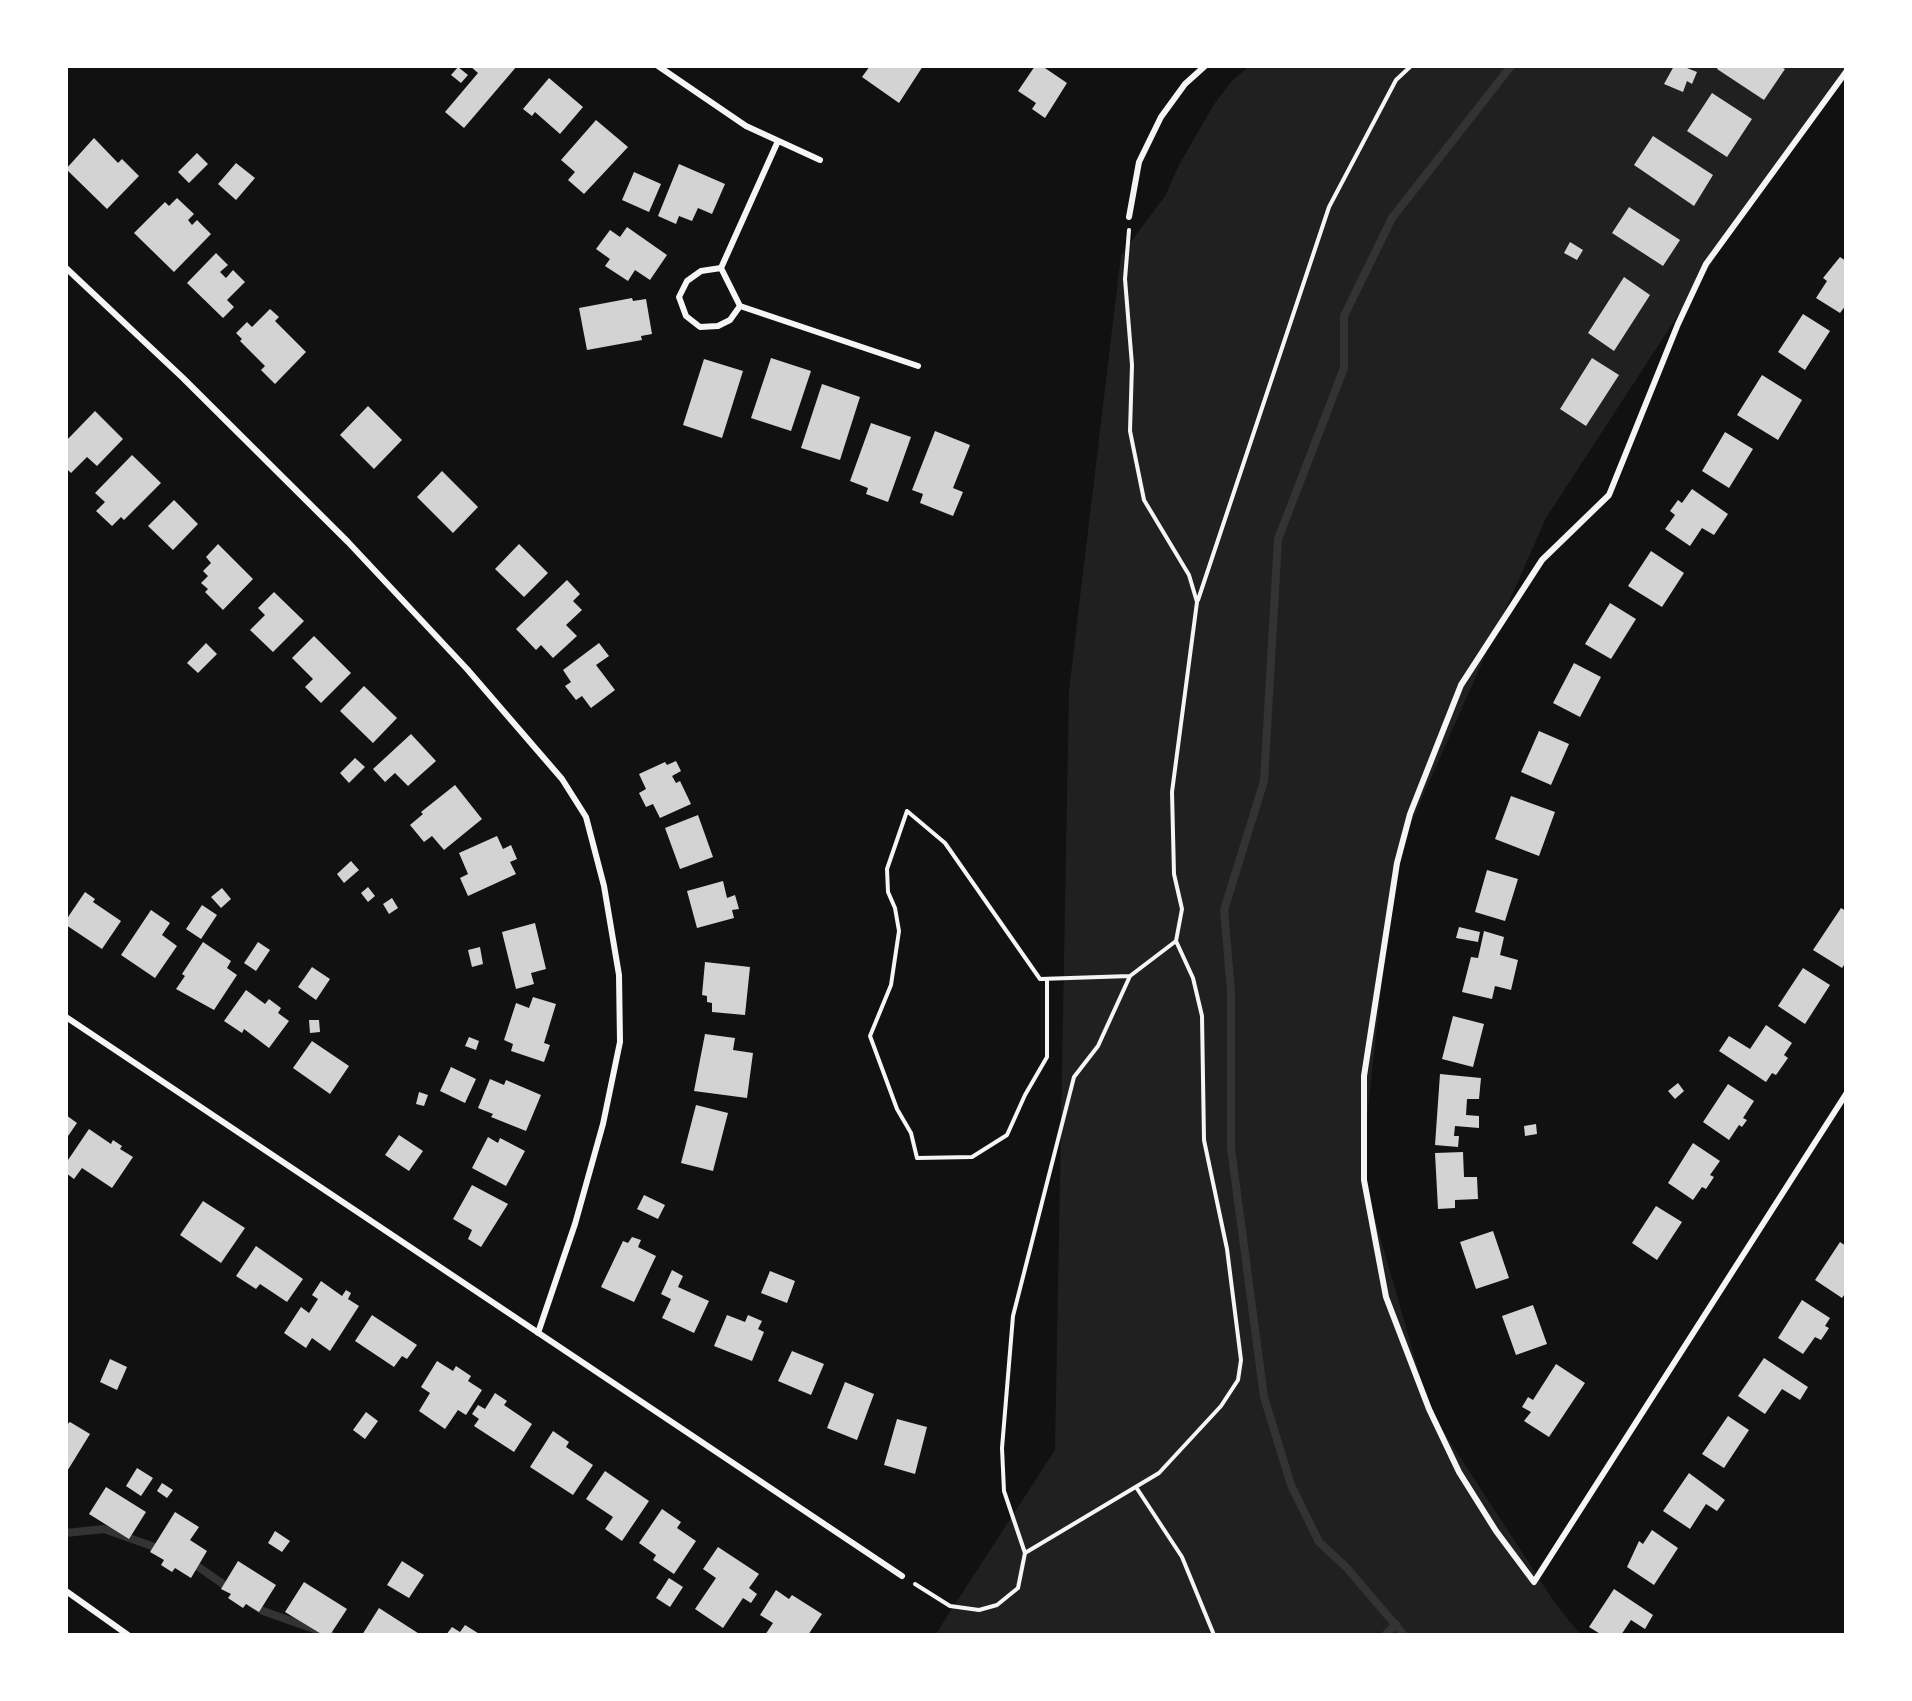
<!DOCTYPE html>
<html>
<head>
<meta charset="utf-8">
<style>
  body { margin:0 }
  #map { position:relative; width:1912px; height:1701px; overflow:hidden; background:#111; font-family:"Noto Sans",sans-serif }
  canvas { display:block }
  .frame { position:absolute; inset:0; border:68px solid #fff; pointer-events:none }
</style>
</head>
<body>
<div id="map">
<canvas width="1912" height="1701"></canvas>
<div class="frame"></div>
</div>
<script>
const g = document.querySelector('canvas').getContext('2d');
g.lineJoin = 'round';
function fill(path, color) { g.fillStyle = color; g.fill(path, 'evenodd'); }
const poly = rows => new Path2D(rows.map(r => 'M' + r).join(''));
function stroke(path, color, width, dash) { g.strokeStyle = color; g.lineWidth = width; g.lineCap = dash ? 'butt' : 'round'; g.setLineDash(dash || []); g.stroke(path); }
fill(poly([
  [1249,66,1846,66,1846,71,1732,232,1546,518,1396,857,1361,1170,1430,1411,1557,1606,1581,1635,935,1635,1055,1450,1069,690,1121,255,1165,196,1180,163,1215,103,1231,82]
]), '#202020');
stroke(poly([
  [66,1533,104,1529,163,1550],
  [190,1561,230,1589],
  [252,1604,263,1611,331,1635],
  [1385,1635,1396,1624],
  [1404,1635,1346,1567,1319,1542,1291,1485,1264,1397,1231,1148,1231,991,1224,910,1264,781,1278,539,1344,368,1344,316,1392,218,1511,66]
]), '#333', 8);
fill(poly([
  [470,66,517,66,464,128,445,112,478,73],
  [870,66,923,66,899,103,862,77],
  [1035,66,1042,66,1067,83,1045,118,1032,109,1036,103,1018,91],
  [1674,66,1682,66,1697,72,1692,84,1687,81,1683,92,1664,84],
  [1719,66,1779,66,1785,69,1764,100,1717,69],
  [458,67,468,75,461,83,451,75],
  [549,78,583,107,560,134,535,112,532,116,523,109],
  [1712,93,1752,119,1727,157,1687,131],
  [596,120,628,147,584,194,568,180,575,172,561,160],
  [1653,136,1713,175,1694,206,1634,165],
  [94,138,118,163,122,159,139,176,107,209,66,169],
  [197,153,208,164,189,183,178,172],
  [236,163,255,178,236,200,218,184],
  [679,164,725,184,712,214,698,208,692,221,679,216,676,224,658,216],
  [634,172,661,184,649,212,622,200],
  [177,198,194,214,188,220,192,225,197,220,211,234,174,272,134,233,165,202,169,206],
  [1629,207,1680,240,1663,266,1612,233],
  [627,227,667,255,650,280,635,270,628,281,605,266,610,259,596,249,610,230,620,237],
  [1570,242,1583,250,1577,260,1564,253],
  [216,253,228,265,220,272,226,278,233,270,245,282,227,300,234,307,223,318,187,283],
  [1840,257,1846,261,1846,305,1840,313,1816,298,1827,281,1823,278],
  [1624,277,1650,295,1614,351,1588,333],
  [632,298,633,301,646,299,652,334,641,336,642,340,587,350,579,308],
  [270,309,279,317,275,321,306,352,275,384,261,370,265,366,240,341,242,339,236,333,247,322,252,327],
  [1803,314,1830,331,1805,370,1778,352],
  [771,358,811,371,791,431,751,418],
  [1592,358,1619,375,1586,426,1560,409],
  [704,359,743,371,722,438,683,425],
  [1762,375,1802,400,1778,440,1737,415],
  [822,384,860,397,840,460,801,448],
  [368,406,402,440,374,469,340,435],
  [95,411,123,439,97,466,87,457,71,473,66,468,66,441],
  [871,423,911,437,888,502,866,494,868,488,850,481],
  [935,431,970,445,953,488,963,492,953,516,920,503,923,494,912,490],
  [1725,432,1753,449,1729,488,1702,471],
  [132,455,161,483,124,520,121,517,112,526,96,511,105,502,95,493],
  [442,471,478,507,453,533,417,497],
  [1692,489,1728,514,1714,535,1702,528,1690,546,1665,529,1675,515,1670,511,1678,500,1682,503],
  [174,500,198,524,173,550,148,526],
  [218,544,253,579,223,610,205,592,208,589,201,583,208,576,203,571,211,563,206,557],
  [519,544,548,573,524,597,495,569],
  [1651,551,1684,573,1662,607,1628,586],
  [567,580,580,594,573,601,582,610,566,625,577,636,553,658,541,645,536,650,516,629],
  [274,592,304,621,273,652,250,630,265,615,258,608],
  [1610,603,1636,619,1611,659,1585,644],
  [314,636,351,673,321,703,305,687,313,679,292,658],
  [206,643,217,654,198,673,187,663],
  [599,643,609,656,596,665,615,690,591,708,582,696,576,700,565,686,571,682,563,670],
  [1574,663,1601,677,1580,717,1553,703],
  [364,686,397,718,373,743,340,711],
  [1539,731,1569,744,1551,785,1521,772],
  [411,734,436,761,408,786,395,773,385,782,373,769],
  [355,758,365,767,349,783,340,773],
  [676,761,681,771,672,776,676,783,680,781,691,804,660,818,653,804,646,807,639,793,646,789,639,774,665,762,667,765],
  [455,785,482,819,444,850,432,836,424,842,410,825,423,814,421,812],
  [1511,796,1555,812,1539,856,1495,839],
  [698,815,713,857,680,869,665,828],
  [497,836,503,849,511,845,517,859,510,862,516,874,468,896,460,878,468,874,459,853],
  [351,861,359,870,344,883,337,874],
  [1487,870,1518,879,1505,921,1475,912],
  [723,881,727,898,735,895,739,909,732,910,734,918,697,928,687,891],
  [368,887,375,896,368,902,361,893],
  [222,888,231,899,221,908,211,897],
  [85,892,95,899,93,902,121,921,102,949,66,925,66,920],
  [392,898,398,908,389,914,383,904],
  [202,905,217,915,201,939,186,929],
  [1841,908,1846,911,1846,962,1842,968,1813,950],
  [151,910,170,923,162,935,177,946,155,978,121,955],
  [535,923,546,969,531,973,534,984,516,989,502,932],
  [1459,927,1480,932,1478,942,1456,938],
  [1484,931,1504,937,1500,955,1518,960,1511,990,1495,986,1492,999,1462,992,1471,957,1478,958],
  [203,942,231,961,227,968,237,975,214,1010,176,989,185,976,182,974],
  [258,942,270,950,256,971,244,963],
  [480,947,483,964,472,967,468,950],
  [705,962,750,967,745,1015,712,1012,712,1003,707,1002,707,996,702,995],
  [312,967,330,979,316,1000,298,987],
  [1803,968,1830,985,1805,1024,1778,1006],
  [246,990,265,1004,269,999,281,1008,278,1013,289,1021,269,1048,244,1029,242,1033,224,1021],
  [533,997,556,1004,544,1043,550,1045,544,1062,511,1051,513,1044,504,1040,516,1003,529,1008],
  [1453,1016,1484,1024,1473,1067,1442,1059],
  [309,1020,319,1020,320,1032,310,1033],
  [1766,1025,1792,1043,1784,1055,1788,1058,1776,1075,1772,1073,1766,1082,1719,1051,1729,1036,1750,1049],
  [705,1034,735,1038,733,1050,753,1053,747,1098,694,1091],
  [469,1037,479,1041,476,1050,465,1046],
  [312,1041,349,1066,330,1094,293,1068],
  [451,1067,476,1079,465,1103,440,1091],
  [1440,1074,1481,1078,1479,1099,1467,1099,1466,1115,1479,1116,1479,1128,1455,1126,1454,1136,1459,1136,1458,1147,1435,1145],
  [490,1079,504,1085,506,1080,541,1095,526,1131,491,1117,493,1114,478,1108],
  [1678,1083,1684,1091,1675,1099,1668,1091],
  [1728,1084,1754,1101,1743,1118,1747,1120,1742,1127,1739,1125,1729,1140,1703,1122],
  [419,1092,428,1095,424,1106,416,1104],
  [696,1105,728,1113,713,1171,681,1163],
  [66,1115,77,1123,66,1139],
  [1536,1124,1537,1134,1525,1136,1524,1126],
  [89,1129,111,1144,113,1140,122,1146,120,1149,133,1157,112,1188,82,1168,74,1179,66,1173,66,1163],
  [399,1135,423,1151,409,1171,385,1155],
  [488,1137,498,1143,500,1138,525,1151,506,1186,472,1168],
  [1693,1143,1720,1161,1710,1175,1714,1177,1706,1189,1702,1187,1693,1200,1668,1183],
  [1463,1152,1464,1177,1477,1177,1478,1199,1455,1200,1455,1208,1438,1209,1435,1153],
  [472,1185,508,1204,481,1247,468,1239,472,1230,453,1219],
  [644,1195,665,1205,658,1219,637,1209],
  [203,1201,245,1228,221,1263,180,1235],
  [1656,1206,1682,1222,1657,1260,1632,1243],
  [1493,1231,1509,1278,1476,1289,1460,1242],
  [632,1237,641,1240,638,1247,656,1256,634,1302,601,1287,623,1241,628,1243],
  [1840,1242,1846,1246,1846,1292,1842,1298,1815,1280],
  [256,1246,303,1279,287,1302,260,1284,256,1289,236,1276],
  [672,1270,683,1276,678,1287,709,1301,694,1333,662,1318,671,1299,661,1294],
  [770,1271,795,1281,787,1303,761,1293],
  [321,1281,342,1296,346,1290,351,1293,348,1299,359,1306,330,1351,312,1338,306,1348,284,1333,301,1307,309,1313,318,1299,312,1295],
  [1802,1300,1830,1318,1825,1326,1829,1328,1821,1340,1815,1337,1803,1354,1778,1338],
  [1533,1305,1547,1344,1516,1355,1502,1316],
  [372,1315,417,1345,407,1359,402,1356,394,1367,355,1341],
  [727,1315,745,1322,748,1315,762,1321,758,1329,764,1332,752,1361,714,1346],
  [792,1351,824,1364,811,1395,778,1381],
  [1764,1358,1808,1387,1800,1400,1782,1389,1765,1414,1738,1396],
  [110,1359,127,1367,117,1390,100,1382],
  [437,1361,453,1371,456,1366,471,1376,468,1381,482,1390,466,1415,458,1410,445,1429,419,1411,430,1393,421,1387],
  [1556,1364,1585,1383,1549,1437,1524,1421,1531,1412,1522,1407,1528,1397,1533,1400],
  [845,1382,874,1394,857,1440,827,1428],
  [495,1393,507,1401,504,1405,532,1424,514,1452,474,1426,479,1419,472,1414,478,1405,485,1409],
  [366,1412,378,1421,365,1439,353,1430],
  [1728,1416,1749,1430,1724,1468,1702,1454],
  [897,1419,927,1427,915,1474,884,1465],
  [70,1422,90,1434,66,1473,66,1425],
  [553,1431,569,1442,566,1447,593,1465,573,1495,530,1467],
  [137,1468,153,1478,141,1496,126,1486],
  [605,1471,649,1501,622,1541,605,1529,613,1517,586,1499],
  [1689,1473,1725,1500,1717,1511,1706,1504,1690,1529,1663,1511],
  [162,1483,173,1490,167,1498,157,1491],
  [106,1487,146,1512,129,1539,89,1514],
  [662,1509,681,1522,677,1528,696,1541,674,1574,653,1560,656,1555,639,1543],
  [175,1512,199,1527,190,1540,207,1551,191,1578,175,1568,172,1572,161,1565,164,1560,150,1552],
  [1652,1530,1678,1548,1654,1585,1627,1567,1639,1541,1643,1544],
  [275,1531,290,1541,282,1552,268,1543],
  [718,1547,759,1574,749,1588,757,1594,751,1603,743,1598,723,1628,695,1609,716,1578,703,1569],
  [238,1561,276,1585,259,1612,246,1604,243,1608,228,1598,231,1594,221,1589],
  [402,1561,424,1575,409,1598,387,1585],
  [669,1578,683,1587,670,1607,656,1598],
  [304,1582,347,1609,330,1635,323,1635,285,1612],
  [1614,1589,1653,1615,1645,1629,1631,1620,1621,1635,1602,1635,1589,1627],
  [776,1590,789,1599,792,1595,822,1614,808,1635,765,1635,773,1623,760,1615],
  [379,1608,421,1635,362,1635],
  [465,1625,481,1635,446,1635,452,1627,460,1632]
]), '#d3d3d3');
stroke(poly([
  [1198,600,1329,207,1396,80,1411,66],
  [1047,979,1047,1057,1025,1095,1007,1135,972,1157,917,1158,911,1133,897,1109,870,1036,891,985,899,931,895,908,888,892,887,869,907,811,945,843,1040,979,1130,976],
  [1136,1487,1182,1557,1214,1635],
  [1025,1553,1159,1473,1221,1406,1238,1380,1241,1360,1227,1249,1204,1140,1202,1016,1193,978,1176,941],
  [915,1584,950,1606,979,1610,997,1605,1018,1588,1025,1553,1004,1491,1002,1448,1013,1316,1074,1077,1098,1046,1130,976,1176,941,1182,909,1174,874,1172,792,1197,602,1189,575,1144,500,1130,431,1132,365,1125,279,1129,230]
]), '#f5f5f5', 4);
stroke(poly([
  [658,66,746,126,820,160],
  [1846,72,1706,264,1678,324,1609,495,1542,560,1461,685,1410,814,1397,863,1364,1076,1364,1180,1386,1297,1429,1409,1459,1472,1496,1531,1534,1582,1846,1094],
  [778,141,721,268,740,306,918,366],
  [1129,217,1139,162,1161,117,1185,84,1205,66],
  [66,268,183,378,348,542,467,669,562,779,586,817,604,886,619,975,620,1042,603,1124,575,1224,538,1333],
  [721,268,701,271,687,281,679,297,686,316,700,327,718,326,730,320,740,306],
  [66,1017,902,1576],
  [66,1591,128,1635]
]), '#f5f5f5', 6);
</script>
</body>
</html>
